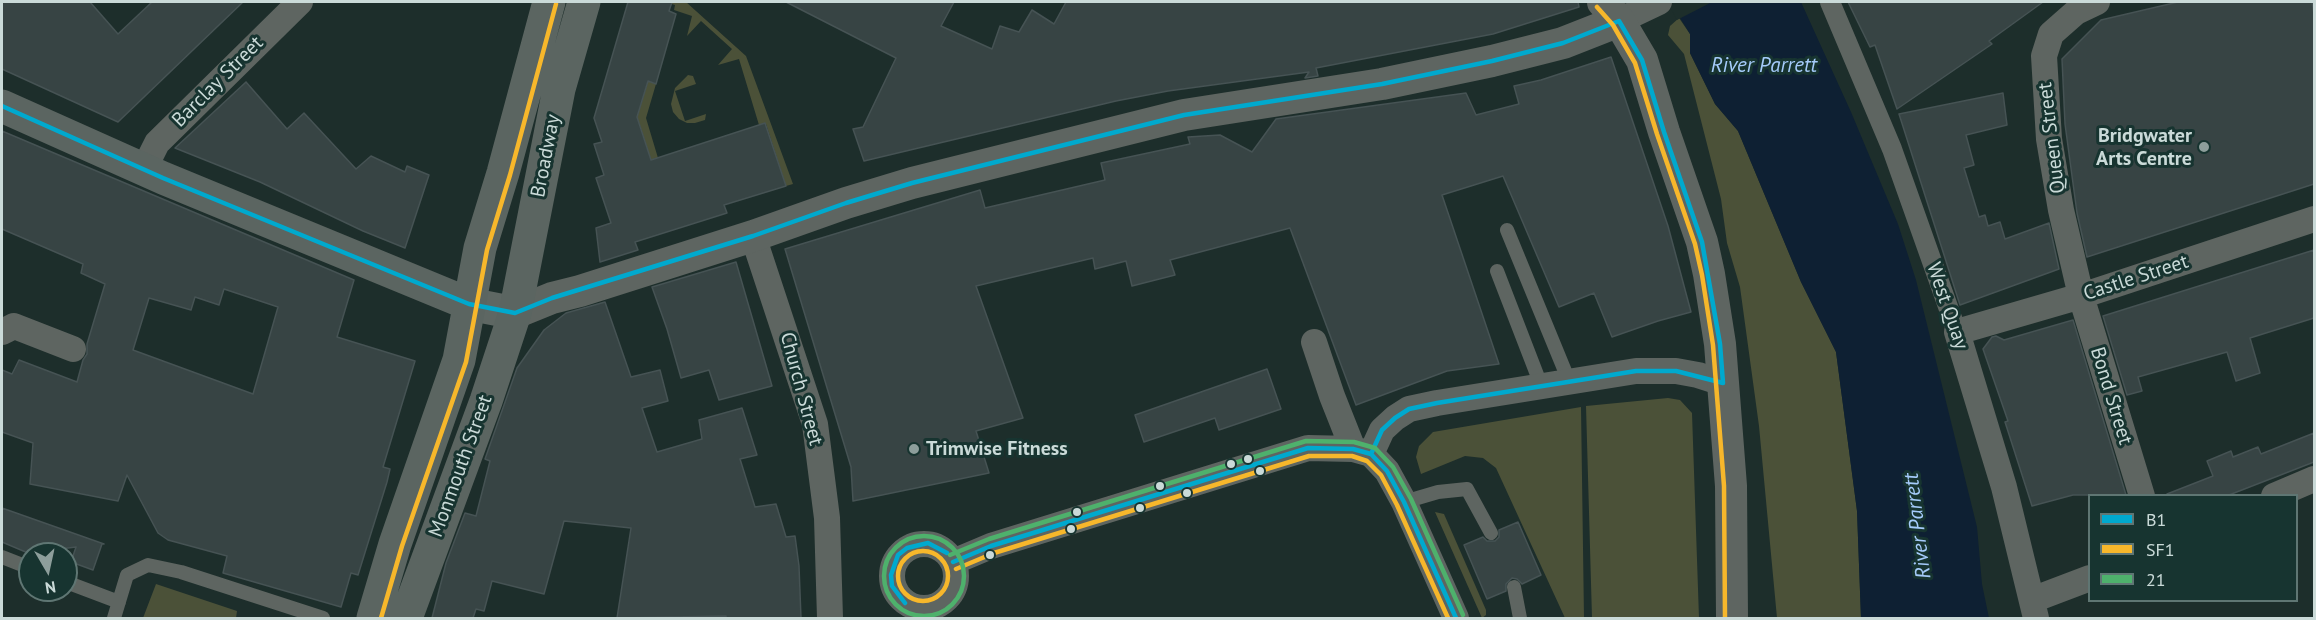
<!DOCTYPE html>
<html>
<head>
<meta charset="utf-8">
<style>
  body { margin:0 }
  #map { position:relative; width:2316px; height:620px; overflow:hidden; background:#1d2e2b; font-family:"PT Sans",sans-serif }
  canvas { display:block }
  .frame { position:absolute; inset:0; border:3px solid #cadad8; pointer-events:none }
  .legend { position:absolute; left:2088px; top:494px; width:210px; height:108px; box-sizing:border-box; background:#173430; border:2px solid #5f7673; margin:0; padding:8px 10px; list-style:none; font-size:18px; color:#cadad8 }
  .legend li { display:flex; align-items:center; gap:12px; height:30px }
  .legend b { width:30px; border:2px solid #5f7673 }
  .north { position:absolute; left:18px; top:542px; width:60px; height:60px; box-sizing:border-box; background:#173430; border:2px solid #5f7673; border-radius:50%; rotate:171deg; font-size:16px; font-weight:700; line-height:24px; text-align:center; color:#cadad8 }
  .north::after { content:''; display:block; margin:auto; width:21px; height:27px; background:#8d9e9b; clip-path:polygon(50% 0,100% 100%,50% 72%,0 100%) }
</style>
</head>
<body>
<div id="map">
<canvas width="2316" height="620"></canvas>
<div class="frame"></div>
<ul class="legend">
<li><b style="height:8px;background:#00a9ce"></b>B1</li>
<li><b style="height:8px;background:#f7b72b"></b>SF1</li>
<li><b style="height:8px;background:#4eb16c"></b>21</li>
</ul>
<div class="north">N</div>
</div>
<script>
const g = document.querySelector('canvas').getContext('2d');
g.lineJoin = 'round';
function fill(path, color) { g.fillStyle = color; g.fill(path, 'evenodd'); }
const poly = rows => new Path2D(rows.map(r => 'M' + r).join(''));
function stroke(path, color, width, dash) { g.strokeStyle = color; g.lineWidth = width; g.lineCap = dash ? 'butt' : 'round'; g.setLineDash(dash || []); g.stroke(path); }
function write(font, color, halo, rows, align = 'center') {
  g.font = font + ' "PT Sans",sans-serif'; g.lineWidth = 6; g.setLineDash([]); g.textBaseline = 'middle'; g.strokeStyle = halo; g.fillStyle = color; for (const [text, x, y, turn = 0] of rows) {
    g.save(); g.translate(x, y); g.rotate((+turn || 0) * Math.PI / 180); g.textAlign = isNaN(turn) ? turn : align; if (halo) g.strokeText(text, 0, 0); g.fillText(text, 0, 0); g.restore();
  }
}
fill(poly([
  [665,2,686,2,746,56,793,184,786,186,766,124,759,125,739,59,718,65,732,49,701,21,687,36,692,16,674,10,675,5],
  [1679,18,1690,34,1690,53,1715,104,1738,131,1801,282,1836,352,1857,511,1861,618,1777,618,1759,426,1740,287,1727,243,1721,199,1684,54,1668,35,1670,26],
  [688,75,693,76,696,84,675,91,685,121,706,114,705,120,695,123,687,123,679,119,673,112,671,104,675,88],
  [648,81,656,84,646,118,658,158,651,160,637,117],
  [1668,398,1680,400,1692,413,1699,618,1592,618,1586,406],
  [1581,407,1584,618,1565,618,1496,468,1483,458,1465,456,1421,474,1416,457,1419,446,1433,432],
  [1435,512,1444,514,1486,610,1486,615,1482,618],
  [156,584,237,611,236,618,143,618]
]), '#4b5138');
fill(poly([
  [1670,2,1801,2,1851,112,1898,224,1916,280,1977,527,1982,584,1989,618,1861,618,1857,511,1836,352,1801,282,1738,131,1715,104,1690,53,1690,34]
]), '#0e2033');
fill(poly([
  [1667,2,1712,2,1677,20]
]), '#1d2e2b');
const building = poly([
  [2,2,90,2,118,34,152,2,243,2,118,122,2,69,2,2],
  [628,2,672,2,669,11,676,14,656,84,648,81,637,117,651,160,765,123,786,186,724,205,727,213,635,242,638,250,600,262,596,228,611,223,596,178,604,175,594,144,602,142,594,118,628,2],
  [786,2,954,2,941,26,992,49,1000,26,1019,32,1032,10,1054,24,1066,2,1578,2,1579,7,1493,34,1316,68,1318,76,1305,78,1309,72,1168,91,1116,101,864,161,853,129,863,127,896,58,786,2],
  [1848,2,2043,2,1989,41,1992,44,1897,109,1875,45,1870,47,1848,2],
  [2178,2,2312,2,2314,14,2314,184,2087,257,2077,213,2065,124,2062,59,2101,20,2178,2],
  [1611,57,1668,226,1691,312,1658,321,1612,337,1594,293,1559,307,1503,176,1442,195,1499,364,1447,371,1356,405,1290,228,1170,260,1175,275,1132,286,1126,261,1095,269,1093,258,976,286,1023,418,976,431,989,473,853,501,851,467,785,249,980,190,985,208,1105,180,1101,163,1190,144,1188,137,1220,135,1252,152,1276,119,1466,93,1476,115,1519,104,1514,86,1541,80,1611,57],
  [246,82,287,129,304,113,356,169,371,156,405,172,407,166,429,175,405,248,363,231,260,182,175,148,246,82],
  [2003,93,2007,125,1966,135,1974,165,1964,168,1979,217,1985,215,1988,226,2000,222,2005,239,2049,223,2059,269,1960,305,1899,114,2003,93],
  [2,131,354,280,337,337,415,361,383,467,390,469,387,482,358,575,351,573,341,607,223,573,227,556,168,540,158,533,127,475,118,501,30,484,33,443,2,432,2,370,12,374,19,360,77,382,83,360,87,354,87,344,105,284,81,273,83,264,2,229,2,131],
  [224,289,278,307,253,394,133,350,149,298,191,310,195,297,219,305,224,289],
  [2314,250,2314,318,2250,338,2260,373,2236,381,2227,352,2138,377,2142,391,2127,395,2103,316,2314,250],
  [736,262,772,386,719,400,709,370,681,378,667,329,652,287,736,262],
  [605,302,631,377,660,370,668,401,642,408,657,452,702,439,699,420,742,408,757,455,740,459,755,507,776,504,786,537,795,536,799,566,801,618,726,618,726,616,617,618,631,528,564,521,544,594,492,581,484,611,476,609,473,618,432,618,446,563,465,513,476,516,490,461,485,459,517,368,544,330,566,313,605,302],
  [2073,320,2126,495,2073,495,2032,506,2005,422,2008,421,1983,349,1992,337,1996,336,2004,340,2073,320],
  [1267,369,1281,409,1219,430,1215,418,1144,442,1135,415,1267,369],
  [2314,433,2314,462,2229,495,2167,495,2167,494,2213,476,2207,461,2231,451,2233,457,2258,447,2261,454,2314,433],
  [2,508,104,544,102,544,93,570,71,562,76,547,28,553,2,542,2,508],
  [1518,522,1541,575,1522,584,1517,579,1512,578,1506,584,1506,591,1487,599,1464,545,1483,537,1487,541,1495,541,1499,537,1499,530,1518,522]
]);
fill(building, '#374444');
stroke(building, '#465354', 1.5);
stroke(poly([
  [1507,230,1569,381],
  [1497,271,1541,385],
  [1404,502,1438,492,1467,489,1491,533],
  [2,557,30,568],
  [66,582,119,602],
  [1514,587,1520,618],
  [114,618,127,575,148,565,181,572,323,618]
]), '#5e6561', 14);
stroke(poly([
  [1830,2,1892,149,1957,332]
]), '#5e6561', 20);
stroke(poly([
  [2097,2,2076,12,2051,34,2044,56,2049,139,2061,210,2081,296,2142,496],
  [1619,21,1659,2],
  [144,169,157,143,300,2],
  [753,236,815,424,827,518,830,618],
  [2,332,14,326,73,349],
  [1314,342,1332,396,1353,449],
  [1371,454,1382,430,1395,418,1409,409,1437,403,1636,371,1676,371,1698,375,1723,383],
  [2274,496,2314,479],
  '892 576a32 32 0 1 1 64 0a32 32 0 1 1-64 0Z',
  [953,562,991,546,1308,448,1353,449,1371,454,1387,471,1404,502,1456,618],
  [2032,600,2090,578],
  [2036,618,2004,487,1957,332,2081,296,2314,219]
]), '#5e6561', 26);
stroke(poly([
  [1603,2,1619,21,1642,60,1664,132,1702,242,1709,274,1720,344,1731,486,1732,618],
  [515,313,552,298,580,291,753,236,846,203,912,183,1184,115,1382,84,1492,61,1563,43,1619,21]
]), '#5e6561', 32);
stroke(poly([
  [469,304,515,313]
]), '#5e6763', 33);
stroke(poly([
  [2,106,163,178,469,304],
  [373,618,395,544,459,360,480,248,503,173,549,2],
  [406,618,486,401,515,313,559,89,584,2]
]), '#5b6561', 33);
stroke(poly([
  [2,106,163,178,469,304,515,313,552,298,753,236,846,203,912,183,1184,115,1382,84,1492,61,1563,43,1619,21,1642,60,1664,132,1702,242,1720,344,1723,383,1676,371,1636,371,1437,403,1409,409,1395,418,1382,430,1371,454],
  [953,562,991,546,1308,448,1353,449,1371,454,1387,471,1404,502,1456,618],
  [905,603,892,586,891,575,898,555,907,548,928,543,947,553]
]), '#00a9ce', 4.5);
stroke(poly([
  [1597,7,1613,25,1635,63,1657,134,1695,244,1702,275,1713,345,1724,486,1725,618],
  '898 576a25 25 0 1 1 50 0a25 25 0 1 1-50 0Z',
  [956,569,994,553,1309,456,1352,456,1367,461,1381,475,1397,505,1448,618],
  [381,618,402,546,466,362,487,250,510,175,556,4]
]), '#f7b72b', 4.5);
stroke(poly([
  '884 576a40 40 0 1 1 80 0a40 40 0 1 1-80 0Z',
  [950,555,989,539,1306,441,1354,442,1375,448,1393,467,1411,499,1463,615]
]), '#4eb16c', 4.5);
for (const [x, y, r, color] of [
  [2204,147,6,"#8d9e9b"],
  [914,449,6,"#8d9e9b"],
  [1248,459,5,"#cadad8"],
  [1231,464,5,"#cadad8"],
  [1260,471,5,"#cadad8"],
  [1160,486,5,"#cadad8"],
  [1187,493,5,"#cadad8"],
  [1140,508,5,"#cadad8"],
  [1077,512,5,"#cadad8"],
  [1071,529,5,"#cadad8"],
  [990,555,5,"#cadad8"]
]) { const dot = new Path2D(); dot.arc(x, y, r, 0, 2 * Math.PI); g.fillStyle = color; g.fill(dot); stroke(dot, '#173430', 2); }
write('20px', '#cadad8', '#173430', [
  ["Barclay Street",218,82,-45],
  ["Queen Street",2052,138,-97],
  ["Broadway",546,156,-79],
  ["Castle Street",2136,278,-18],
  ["West Quay",1947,306,71],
  ["Church Street",801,389,75],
  ["Bond Street",2111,396,73],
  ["Monmouth Street",461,466,-70]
]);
write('bold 20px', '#cadad8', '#173430', [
  ["Bridgwater",2192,136],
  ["Arts Centre",2192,159],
  ["Trimwise Fitness",926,449,"left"]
], 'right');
write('italic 21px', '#a5cbfa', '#173430', [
  ["River Parrett",1764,66],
  ["River Parrett",1918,526,-97]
]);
</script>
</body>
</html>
